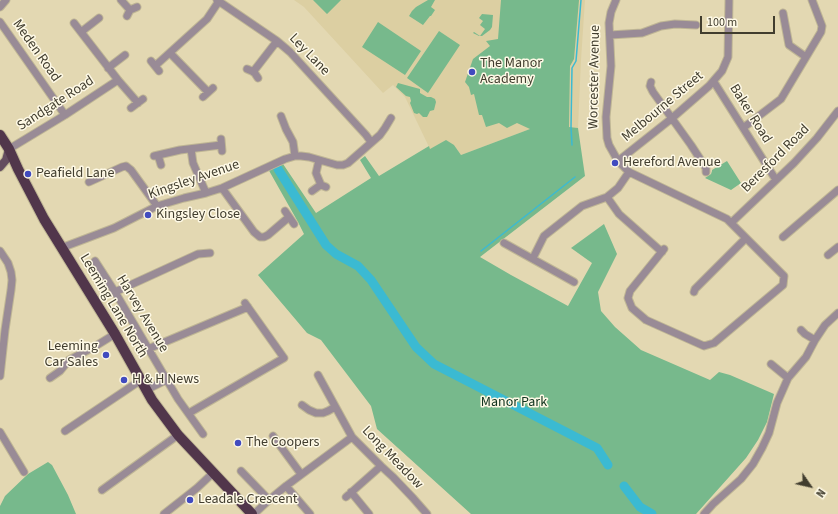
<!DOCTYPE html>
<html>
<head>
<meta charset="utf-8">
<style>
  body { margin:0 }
  #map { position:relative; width:838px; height:514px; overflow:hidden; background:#e3d8b2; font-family:"Source Sans 3",sans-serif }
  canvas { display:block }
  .north { position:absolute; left:790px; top:466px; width:40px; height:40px; -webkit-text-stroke:3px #fef9e6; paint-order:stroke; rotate:124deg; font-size:11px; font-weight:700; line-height:16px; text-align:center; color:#413d2e }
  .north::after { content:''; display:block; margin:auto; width:14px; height:18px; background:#413d2e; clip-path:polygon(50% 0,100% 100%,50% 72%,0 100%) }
  .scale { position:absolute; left:700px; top:16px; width:75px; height:18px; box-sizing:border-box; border:2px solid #413d2e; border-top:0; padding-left:5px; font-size:12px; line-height:14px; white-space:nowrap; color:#413d2e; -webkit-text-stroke:3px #fef9e6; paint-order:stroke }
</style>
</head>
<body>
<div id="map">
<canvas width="838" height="514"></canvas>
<div class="north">N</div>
<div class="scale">100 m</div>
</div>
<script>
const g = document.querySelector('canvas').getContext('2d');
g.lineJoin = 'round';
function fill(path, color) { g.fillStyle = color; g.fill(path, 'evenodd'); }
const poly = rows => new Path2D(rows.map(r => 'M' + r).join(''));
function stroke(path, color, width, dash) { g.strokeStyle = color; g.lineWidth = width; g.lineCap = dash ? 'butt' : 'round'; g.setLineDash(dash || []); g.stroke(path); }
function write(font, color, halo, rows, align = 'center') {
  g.font = font + ' "Source Sans 3",sans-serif'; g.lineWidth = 3; g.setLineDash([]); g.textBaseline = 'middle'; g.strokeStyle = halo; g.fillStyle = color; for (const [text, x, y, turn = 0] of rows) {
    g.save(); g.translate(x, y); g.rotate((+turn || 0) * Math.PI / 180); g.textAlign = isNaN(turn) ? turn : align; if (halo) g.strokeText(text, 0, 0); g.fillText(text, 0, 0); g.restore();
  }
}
fill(poly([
  [294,0,585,0,581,60,578,128,541,125,461,155,454,145,430,149,405,97,393,85,383,93,304,7]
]), '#dccfa2');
fill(poly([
  [313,0,341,0,327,14],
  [428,0,435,0,431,7,435,10,431,16,430,16,423,25,409,16,412,11,416,7],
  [501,0,579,0,574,59,570,66,569,127,578,128,585,176,480,257,511,275,568,306,592,263,571,248,604,224,617,254,598,292,601,311,615,327,641,350,710,380,719,372,730,375,774,394,767,422,758,440,746,458,696,514,471,514,377,429,371,406,321,340,307,333,258,275,304,234,298,222,267,167,281,161,316,213,371,178,360,160,365,156,379,176,429,146,430,149,446,140,454,145,461,155,530,129,517,123,507,128,499,123,486,127,482,115,479,115,474,94,471,95,469,87,465,82,473,59,490,46,486,41,498,39],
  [482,14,493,15,492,27,490,30,482,36,479,36,473,33,474,32,480,36,485,29,480,25,483,21,479,18],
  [378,22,421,51,405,75,362,47],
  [439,31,460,45,428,93,407,78],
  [398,83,420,89,420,93,427,97,431,97,435,99,436,102,434,110,430,111,427,117,423,117,419,113,417,114,414,113,410,103,411,101,410,97,406,96,396,87],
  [727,161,741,183,731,190,705,178,711,174,712,171,712,170],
  [48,462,52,465,68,495,76,514,0,514,0,506,5,496,28,474]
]), '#77b98c');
stroke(poly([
  [572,145,571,127,572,68,576,61,581,0],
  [481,251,575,177]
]), '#3bbad2', 1.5);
stroke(poly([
  [278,169,326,245,336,254,358,266,371,280,416,347,434,364,597,448,608,465],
  [624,486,640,507,652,514]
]), '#3bbad2', 9);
const minor = poly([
  [121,0,130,10],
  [217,0,277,41,290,52,366,135,371,142],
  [616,0,611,12,609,23,611,66,606,117,607,138,609,145,618,161,629,172,727,219,784,276,783,285,714,343,704,346,646,320,632,308,628,298,630,291,664,249],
  [0,7,6,0],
  [783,13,789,45,806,57],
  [127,16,130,10,137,7],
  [0,22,65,115],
  [74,23,118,80,138,103],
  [81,32,99,18],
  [610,35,642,33,661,26,675,24,696,25],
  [170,53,208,92],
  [151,61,159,71],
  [155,66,207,19,219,1],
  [108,68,125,55],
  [247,69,254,72,258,78],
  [253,72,277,41],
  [651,82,650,86,653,92,691,145,706,168,706,172],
  [714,82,776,180],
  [203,97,213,88],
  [131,108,143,99],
  [281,116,286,129,293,142,295,156],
  [743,128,781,99,821,32,822,26,812,0],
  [221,139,222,151],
  [9,149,65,115,118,80],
  [191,149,193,163,206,193],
  [158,155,161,165],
  [154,156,180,150,221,145],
  [319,160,316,173,321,185],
  [618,161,671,119,709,86,722,71,728,57,729,0],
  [629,172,618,188,607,197,619,214,662,252],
  [89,182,122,167,126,166,131,170,157,206],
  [222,188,254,232,260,237,264,237,268,235,289,217],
  [312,191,319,186,321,185,326,187],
  [285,211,294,224],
  [731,223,794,163,817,138,838,111],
  [783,237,838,190],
  [504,243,574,282],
  [61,248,114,228,157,206,184,198,206,193,222,188,285,159,295,156,301,156,309,157,337,165,343,165,348,163,380,135,385,128,391,118],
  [0,251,8,263,11,272,12,280,11,290,5,330,0,376],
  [828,255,838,247],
  [533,258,544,236,582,206,607,197],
  [95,261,115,292,178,399,203,434],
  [115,292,198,254,210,253],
  [694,292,695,289,746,238],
  [801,330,805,334,815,340],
  [148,349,248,307],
  [771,364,788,378],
  [318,375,352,437,381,466,393,477,413,498,427,514],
  [50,378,60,371,69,360,94,347,115,334],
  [146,390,166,380],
  [302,405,309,410,316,413,323,413,328,411,335,407],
  [189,413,284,358,245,303],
  [65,431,141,380],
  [0,432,24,472],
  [273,436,301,474],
  [241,471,269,500],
  [286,486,310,514],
  [102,490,178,435],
  [351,492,369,514],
  [346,497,381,466],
  [164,514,197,488,213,473],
  [254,514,269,500,286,486,352,437],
  [704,514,713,504,741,479,753,464,762,448,769,433,777,403,788,378,806,357,815,340,825,325,838,313]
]);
const major = poly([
  [0,167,6,160,9,149]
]);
const highway = poly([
  [0,135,9,149,18,169,44,219,115,334,152,400,178,435,252,514]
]);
stroke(minor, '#bfb695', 9);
stroke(major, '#bfb695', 10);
stroke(highway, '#bfb695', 12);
stroke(minor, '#998b96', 7);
stroke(major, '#644c5f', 8);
stroke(highway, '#51364b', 10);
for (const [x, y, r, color] of [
  [472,72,4,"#414bbf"],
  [615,163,4,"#414bbf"],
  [28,174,4,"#414bbf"],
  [148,215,4,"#414bbf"],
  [106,355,4,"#414bbf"],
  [124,380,4,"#414bbf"],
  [238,443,4,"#414bbf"],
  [190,500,4,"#414bbf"]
]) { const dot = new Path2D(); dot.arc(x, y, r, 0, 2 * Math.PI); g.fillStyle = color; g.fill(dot); stroke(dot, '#fef9e6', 1.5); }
write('14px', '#413d2e', '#fef9e6', [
  ["Meden Road",36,51,55],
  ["Ley Lane",309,55,46],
  ["Worcester Avenue",595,77,-89],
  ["Sandgate Road",56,104,-33],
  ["Melbourne Street",663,107,-40],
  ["Baker Road",750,114,58],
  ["Beresford Road",776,159,-45],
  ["Kingsley Avenue",194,180,-19],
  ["Leeming Lane North",113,306,59],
  ["Harvey Avenue",142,314,59],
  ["Long Meadow",392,458,46]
]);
write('14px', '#413d2e', '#fef9e6', [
  ["The Manor",480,64],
  ["Academy",480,80],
  ["Hereford Avenue",623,163],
  ["Peafield Lane",36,174],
  ["Kingsley Close",156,215],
  ["Leeming",98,347,"right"],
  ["Car Sales",98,363,"right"],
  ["H & H News",132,380],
  ["The Coopers",246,443],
  ["Leadale Crescent",198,500]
], 'left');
write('14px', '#0f321d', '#fef9e6', [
  ["Manor Park",514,403]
]);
</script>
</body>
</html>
